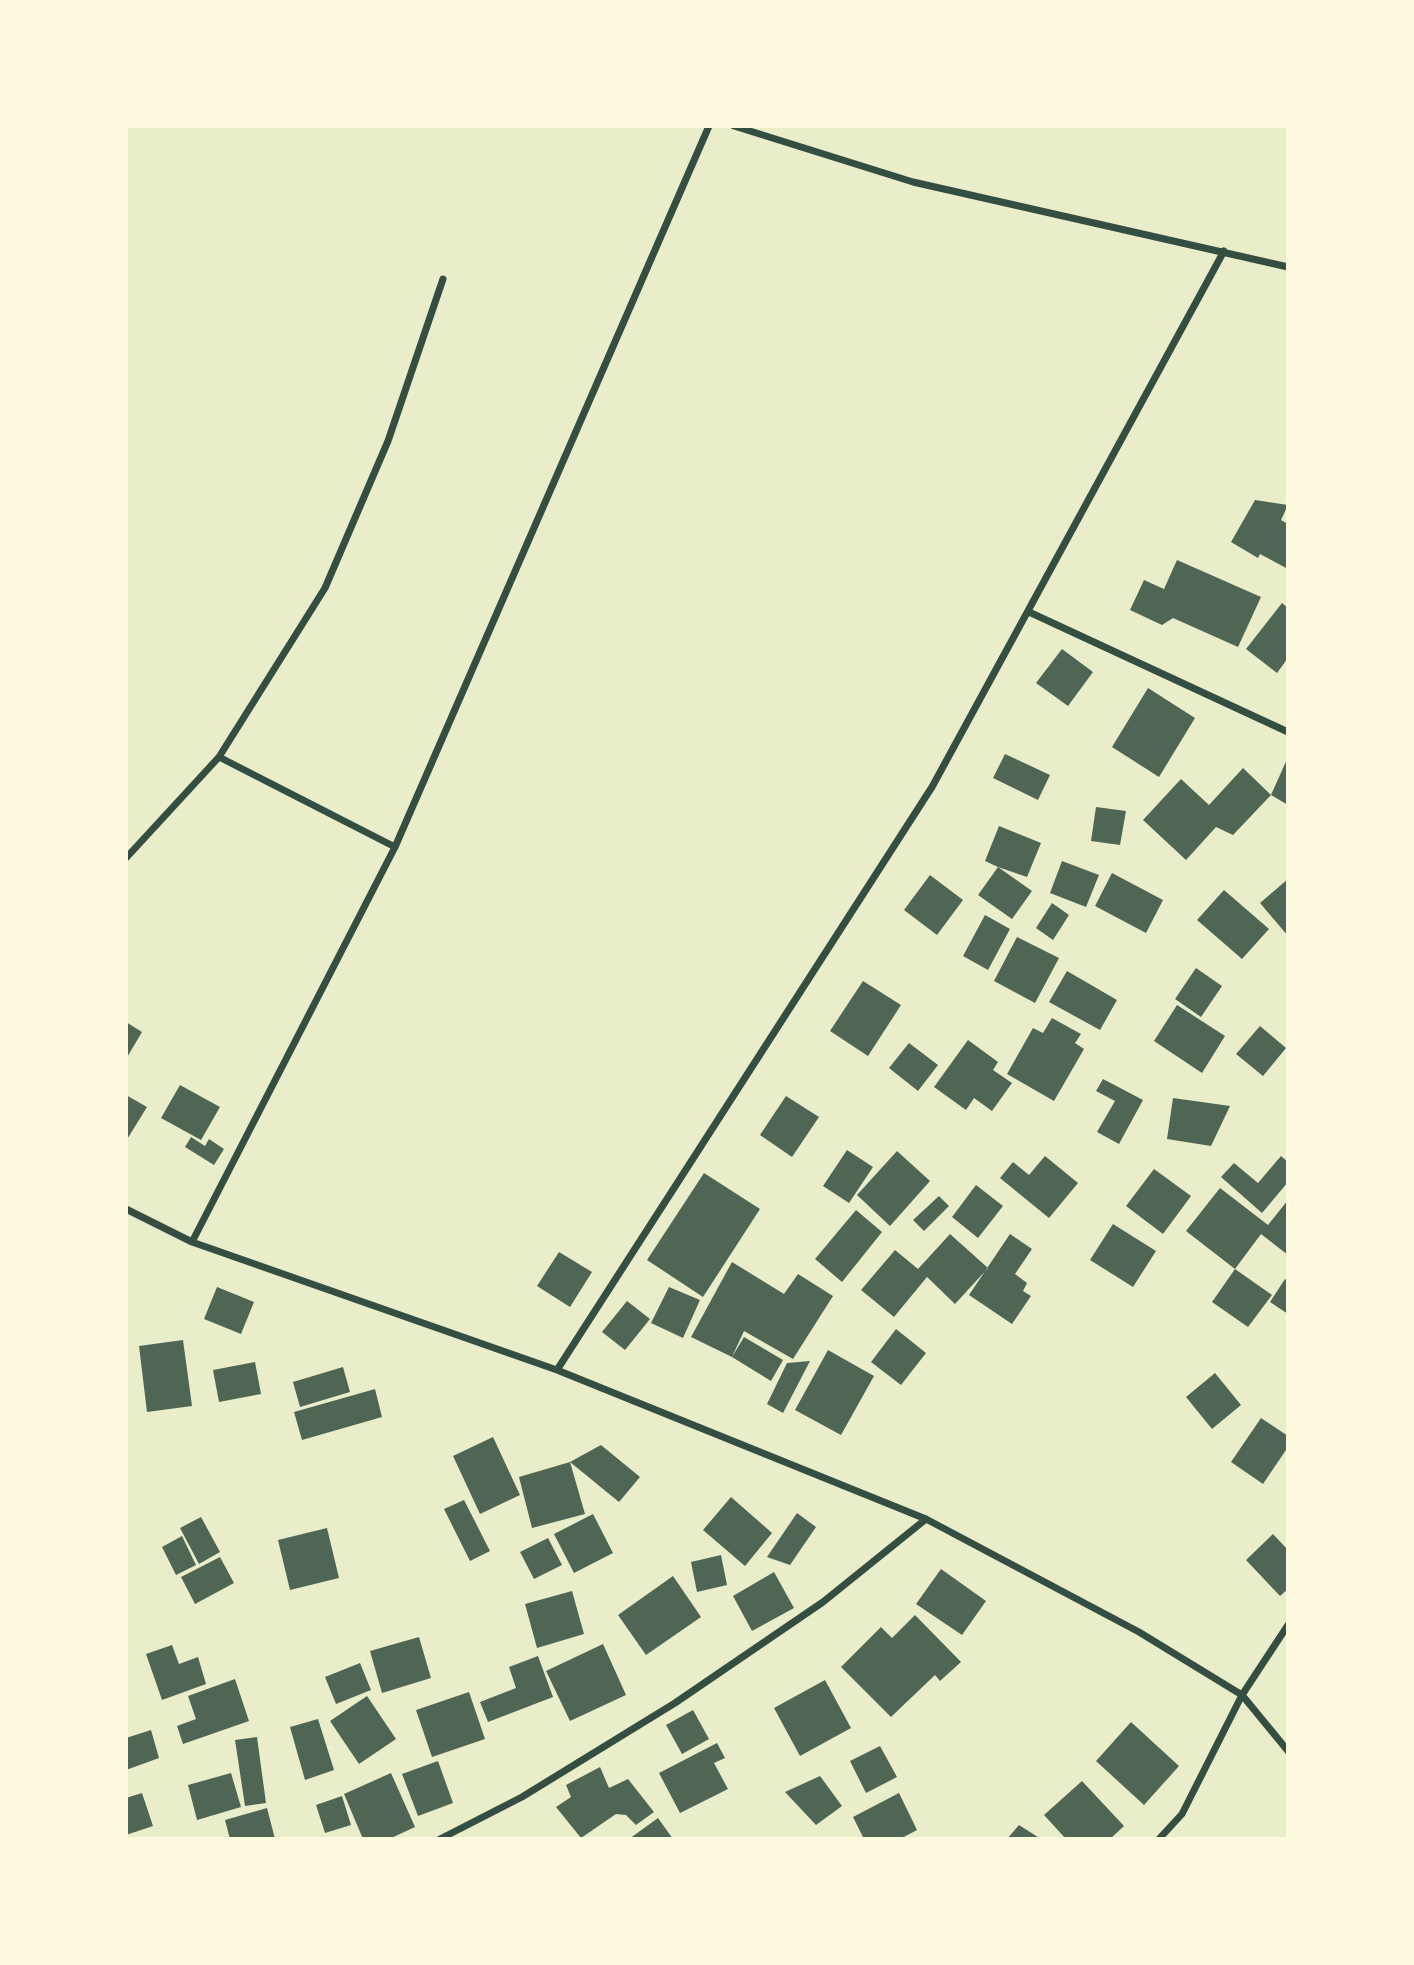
<!DOCTYPE html>
<html>
<head>
<meta charset="utf-8">
<style>
  body { margin:0 }
  #map { position:relative; width:1414px; height:1965px; overflow:hidden; background:#e9edc9; font-family:"Times New Roman",serif }
  canvas { display:block }
  .frame { position:absolute; inset:0; border:128px solid #fefae0; pointer-events:none }
</style>
</head>
<body>
<div id="map">
<canvas width="1414" height="1965"></canvas>
<div class="frame"></div>
</div>
<script>
const g = document.querySelector('canvas').getContext('2d');
g.lineJoin = 'round';
function fill(path, color) { g.fillStyle = color; g.fill(path, 'evenodd'); }
const poly = rows => new Path2D(rows.map(r => 'M' + r).join(''));
function stroke(path, color, width, dash) { g.strokeStyle = color; g.lineWidth = width; g.lineCap = dash ? 'butt' : 'round'; g.setLineDash(dash || []); g.stroke(path); }
fill(poly([
  [1255,500,1288,505,1281,520,1288,524,1288,569,1260,554,1258,558,1231,542],
  [1177,560,1261,597,1238,647,1173,618,1162,625,1130,610,1144,580,1164,589],
  [1282,603,1288,608,1288,658,1277,673,1246,649],
  [1062,649,1093,672,1068,706,1036,683],
  [1148,688,1195,718,1159,777,1112,747],
  [1005,754,1050,775,1038,800,993,778],
  [1288,757,1288,805,1271,795],
  [1243,768,1271,795,1233,835,1216,827,1186,860,1143,820,1181,779,1209,805],
  [1096,807,1126,811,1120,845,1091,841],
  [999,826,1041,843,1027,877,998,867,1032,891,1012,919,978,895,998,867,985,861],
  [1062,861,1099,875,1086,907,1050,893],
  [1112,873,1163,900,1146,933,1095,906],
  [930,875,963,900,937,935,904,910],
  [1288,879,1288,936,1260,903],
  [1224,890,1269,929,1242,959,1197,920],
  [1052,903,1069,915,1053,940,1036,928],
  [985,915,1010,929,988,970,963,956],
  [1017,937,1059,958,1035,1003,994,981],
  [1196,968,1222,986,1201,1017,1175,999],
  [1067,971,1117,1000,1100,1030,1049,1002],
  [863,981,901,1005,868,1056,830,1031],
  [1177,1005,1225,1036,1202,1073,1154,1041],
  [1052,1018,1081,1034,1075,1043,1084,1049,1054,1101,1007,1074,1033,1028,1043,1033],
  [126,1022,142,1032,126,1059],
  [1260,1026,1286,1048,1263,1076,1236,1054],
  [968,1040,998,1062,993,1070,1012,1083,992,1111,974,1098,966,1110,934,1087],
  [909,1043,938,1065,918,1091,889,1068],
  [1103,1079,1143,1100,1119,1144,1097,1132,1115,1101,1096,1091],
  [180,1085,220,1107,201,1140,161,1118],
  [126,1095,147,1107,126,1141],
  [786,1096,819,1117,792,1157,760,1135],
  [1173,1098,1230,1106,1211,1146,1167,1139],
  [191,1137,205,1146,209,1139,224,1149,214,1165,185,1147],
  [847,1150,873,1167,849,1203,823,1186],
  [897,1151,930,1181,890,1226,857,1195],
  [1045,1156,1078,1183,1049,1218,1000,1178,1013,1162,1029,1175],
  [1281,1156,1288,1162,1288,1182,1262,1213,1221,1177,1234,1163,1258,1183],
  [1154,1169,1191,1196,1163,1234,1126,1206],
  [704,1173,760,1209,703,1297,647,1260],
  [976,1185,1003,1206,978,1238,952,1217],
  [1220,1188,1268,1225,1288,1200,1288,1255,1261,1234,1235,1269,1186,1231],
  [939,1196,949,1206,924,1231,913,1220],
  [856,1210,882,1232,842,1282,815,1259],
  [1113,1224,1156,1251,1133,1287,1090,1260],
  [950,1234,988,1268,955,1304,927,1277,894,1317,861,1290,895,1250,918,1269],
  [1010,1234,1032,1249,1015,1274,1027,1283,1023,1291,1031,1296,1012,1324,969,1295],
  [559,1252,592,1272,570,1307,537,1286],
  [732,1262,784,1294,798,1274,833,1296,793,1359,744,1331,732,1357,691,1337],
  [1235,1269,1272,1295,1248,1327,1212,1302],
  [1285,1279,1288,1281,1288,1314,1270,1302],
  [217,1287,254,1302,241,1334,204,1319],
  [669,1287,700,1300,683,1338,651,1323],
  [627,1301,650,1319,625,1350,602,1332],
  [896,1329,926,1353,901,1385,871,1362],
  [744,1337,783,1360,771,1381,732,1357],
  [183,1340,192,1406,147,1412,139,1346],
  [828,1350,874,1376,841,1435,795,1410],
  [810,1361,783,1413,767,1404,787,1363],
  [255,1362,261,1394,219,1402,213,1370],
  [343,1367,350,1392,300,1407,293,1382],
  [1215,1373,1241,1405,1212,1429,1186,1397],
  [375,1389,382,1417,302,1440,294,1412],
  [1261,1418,1288,1436,1288,1447,1263,1484,1231,1462],
  [493,1437,520,1495,480,1514,453,1456],
  [601,1445,640,1477,619,1502,570,1462],
  [570,1462,585,1514,532,1528,519,1477],
  [731,1497,772,1533,745,1566,703,1530],
  [464,1500,490,1551,470,1561,444,1509],
  [797,1513,816,1527,790,1565,767,1557],
  [593,1514,613,1553,574,1573,554,1534],
  [201,1517,220,1552,199,1564,180,1528],
  [327,1528,339,1578,290,1590,278,1540],
  [1273,1534,1288,1550,1288,1589,1280,1596,1246,1560],
  [182,1536,196,1565,176,1575,162,1547],
  [548,1538,562,1565,534,1579,520,1552],
  [721,1555,727,1585,697,1592,691,1562],
  [220,1557,234,1583,195,1604,181,1577],
  [941,1569,986,1601,962,1635,916,1604],
  [774,1572,794,1608,752,1631,733,1596],
  [673,1576,701,1617,646,1655,618,1615],
  [572,1591,584,1634,537,1648,525,1604],
  [915,1615,961,1662,940,1681,935,1675,891,1717,841,1667,881,1627,892,1638],
  [419,1637,431,1678,382,1693,370,1651],
  [603,1644,626,1695,570,1721,546,1671],
  [172,1645,179,1664,198,1657,206,1684,162,1700,146,1654],
  [538,1656,553,1697,488,1722,480,1702,516,1688,509,1667],
  [360,1663,371,1690,336,1704,325,1677],
  [235,1679,249,1721,183,1744,177,1726,196,1719,188,1696],
  [825,1680,851,1728,800,1756,774,1708],
  [469,1692,485,1739,432,1757,416,1710],
  [367,1696,396,1739,359,1764,330,1721],
  [693,1710,709,1739,682,1754,666,1725],
  [318,1719,334,1770,305,1780,290,1727],
  [1131,1722,1179,1766,1144,1805,1096,1761],
  [151,1730,159,1758,126,1770,126,1738],
  [257,1737,266,1803,245,1806,235,1740],
  [717,1743,725,1758,714,1763,728,1789,680,1813,659,1773],
  [880,1746,897,1777,866,1793,850,1761],
  [438,1761,453,1803,418,1816,402,1774],
  [600,1767,609,1788,628,1779,654,1812,636,1825,626,1815,616,1814,581,1838,556,1807,571,1797,566,1785],
  [231,1773,241,1807,197,1820,188,1785],
  [391,1773,415,1827,389,1839,363,1839,344,1794],
  [820,1776,842,1806,816,1825,785,1792],
  [1082,1781,1124,1826,1110,1839,1066,1839,1044,1815],
  [142,1793,153,1826,126,1835,126,1798],
  [899,1793,917,1830,900,1839,864,1839,853,1817],
  [342,1796,351,1825,325,1833,316,1805],
  [267,1808,275,1839,230,1839,225,1820],
  [658,1818,673,1839,629,1839],
  [1019,1825,1041,1839,1007,1839]
]), '#4f6655');
stroke(poly([
  [734,126,913,182,1288,267],
  [1029,612,1288,732],
  [219,757,395,847],
  [126,858,219,757,325,588,388,441,443,279],
  [126,1209,192,1242,557,1370,926,1519,1139,1632,1242,1695,1288,1751],
  [192,1242,395,847,709,126],
  [557,1370,932,787,1224,251],
  [440,1839,522,1797,675,1703,823,1602,926,1519],
  [1159,1839,1182,1814,1242,1695,1288,1625]
]), '#344e41', 7);
</script>
</body>
</html>
